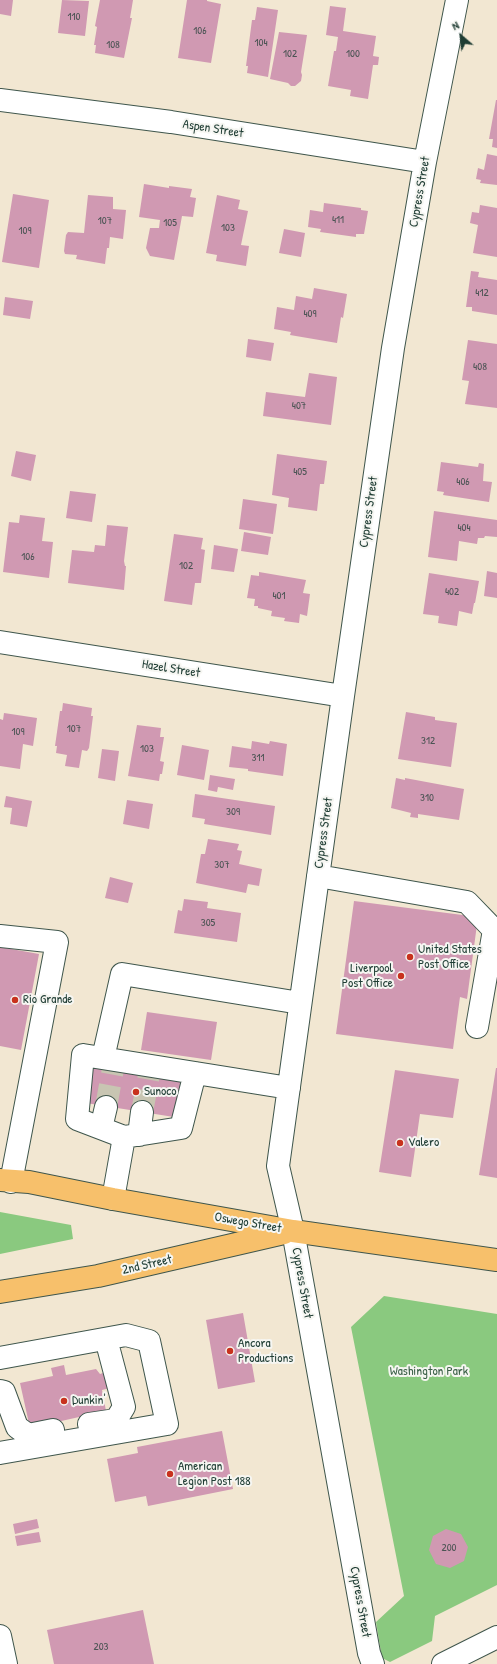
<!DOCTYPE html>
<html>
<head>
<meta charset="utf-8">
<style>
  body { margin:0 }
  #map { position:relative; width:497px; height:1664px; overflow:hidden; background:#f2e7d2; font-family:"Patrick Hand",sans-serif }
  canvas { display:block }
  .north { position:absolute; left:441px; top:16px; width:40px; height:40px; -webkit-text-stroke:3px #f6f6f2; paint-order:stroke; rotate:332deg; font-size:11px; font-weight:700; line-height:16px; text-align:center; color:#1f3d34 }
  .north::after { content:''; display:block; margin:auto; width:14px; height:18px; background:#1f3d34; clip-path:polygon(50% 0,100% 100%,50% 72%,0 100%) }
</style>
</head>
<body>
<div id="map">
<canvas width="497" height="1664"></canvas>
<div class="north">N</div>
</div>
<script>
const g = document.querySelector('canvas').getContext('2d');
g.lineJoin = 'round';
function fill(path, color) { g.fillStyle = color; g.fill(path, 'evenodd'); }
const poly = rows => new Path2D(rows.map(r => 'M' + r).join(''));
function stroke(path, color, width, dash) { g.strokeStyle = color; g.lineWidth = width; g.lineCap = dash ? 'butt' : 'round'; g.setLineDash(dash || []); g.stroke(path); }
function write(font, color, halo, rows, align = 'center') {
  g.font = font + ' "Patrick Hand",sans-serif'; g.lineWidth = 4; g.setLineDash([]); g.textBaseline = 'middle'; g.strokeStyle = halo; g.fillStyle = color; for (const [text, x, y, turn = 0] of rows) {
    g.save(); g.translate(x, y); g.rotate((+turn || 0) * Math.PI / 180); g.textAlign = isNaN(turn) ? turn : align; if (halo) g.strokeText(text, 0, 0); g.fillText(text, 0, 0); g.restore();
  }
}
fill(poly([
  [0,1212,71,1225,73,1239,0,1254],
  [384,1296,497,1314,497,1585,435,1616,432,1641,390,1662,382,1658,376,1622,404,1596,351,1327]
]), '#8ac97f');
fill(poly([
  [0,0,13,0,11,16,0,14],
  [62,0,89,1,85,36,58,33],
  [100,0,133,0,130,18,132,18,124,58,95,53,96,45,94,45,97,27,95,26],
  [187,0,207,0,207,1,221,4,211,63,178,58],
  [330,6,346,8,343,31,376,36,373,56,379,57,378,65,373,65,368,99,350,96,351,90,328,86,334,51,336,51,338,37,326,35],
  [257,7,278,10,268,77,247,73,248,66,246,66,252,20,255,20],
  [279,32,307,35,301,72,302,75,301,81,295,86,291,86,288,83,270,79],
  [496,100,497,100,497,148,492,147,493,139,489,139],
  [487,154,497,156,497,185,480,183,481,180,476,179,478,168,484,170],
  [144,184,169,188,169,186,192,189,190,197,196,198,193,217,182,216,174,260,150,256,146,248,150,228,159,228,160,220,139,217],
  [13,194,49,200,39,268,2,262],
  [88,195,113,197,113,209,126,210,123,239,110,237,109,248,107,248,105,264,76,259,77,255,65,254,64,251,66,235,68,232,84,233],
  [217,195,240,200,238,209,248,211,241,245,249,246,246,266,216,261,217,255,206,253],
  [324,203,361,208,361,210,368,211,364,234,356,234,356,237,320,232,321,229,308,227,310,210,323,212],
  [480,205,497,208,497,257,473,253,478,225,470,223,472,212,479,213],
  [284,229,305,233,301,257,279,253],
  [471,271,479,272,478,277,497,280,497,315,472,311,472,307,466,307],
  [314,288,347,294,343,318,341,317,337,343,290,335,291,332,274,329,277,307,294,310,296,296,312,299],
  [5,297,33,301,30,319,3,315],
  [248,339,274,343,271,361,246,357],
  [468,340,497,344,497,408,465,404,469,381,462,380],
  [309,373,337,377,331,425,263,416,266,392,305,397],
  [16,451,36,455,31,481,11,476],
  [277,454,327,461,324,484,320,484,317,511,288,507,289,498,272,495],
  [441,462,478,467,479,463,484,464,483,481,492,482,489,502,443,495,444,492,437,491],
  [70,491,96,494,92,522,66,518],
  [243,499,277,504,273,534,239,529],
  [434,511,497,520,497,537,485,536,484,538,478,538,477,544,459,541,457,561,428,557],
  [20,515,45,518,42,541,53,542,49,578,3,572,9,522,19,523],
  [107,525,128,527,124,561,125,566,126,566,124,590,68,583,72,550,94,552,95,545,105,546],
  [244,532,271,537,268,555,241,551],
  [174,534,203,538,201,549,205,550,201,583,195,583,192,605,164,601],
  [214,545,238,549,234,572,211,569],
  [487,571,497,573,497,598,484,596],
  [259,572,306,580,303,593,310,594,307,616,300,614,299,623,284,621,285,618,271,616,272,611,258,608,258,606,254,606,255,599,247,598,251,575,259,576],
  [429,573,479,581,475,603,474,603,472,614,459,611,457,626,438,623,439,616,423,614],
  [63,703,92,708,91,716,93,716,89,748,87,751,82,750,79,768,65,766,67,755,56,753,57,746,55,746,60,711,62,711],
  [406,712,435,717,435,720,457,723,451,767,398,759],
  [4,713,37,718,33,746,23,744,20,769,0,766,0,719,3,720],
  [137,725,161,728,160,737,164,737,160,761,164,762,162,774,160,774,159,781,128,776],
  [252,741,269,744,270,741,287,744,283,776,248,771,248,769,229,767,232,746,251,749],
  [182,745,209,750,204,780,177,775],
  [102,749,119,751,115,781,98,778],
  [210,775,235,779,233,790,218,787,217,792,208,790],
  [396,778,405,780,405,778,464,789,459,820,418,814,418,818,410,817,411,813,391,808],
  [195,794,275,806,271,835,204,824,205,819,192,817],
  [6,796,32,801,27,827,10,824,12,808,4,807],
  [127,800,153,804,149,829,123,824],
  [208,839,239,844,237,850,242,851,239,864,262,869,259,886,248,884,246,893,196,883,201,854,205,854],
  [110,877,133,883,128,903,105,898],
  [184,899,208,902,207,908,241,913,237,942,174,933,178,910,182,911],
  [354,901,478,917,467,999,460,997,453,1049,336,1034],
  [0,947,39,954,21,1050,0,1046],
  [147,1012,217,1022,211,1060,141,1050],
  [92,1066,186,1080,180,1118,86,1103],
  [496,1068,497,1068,497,1178,479,1175],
  [395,1070,459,1079,453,1118,420,1114,411,1177,379,1172],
  [243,1313,255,1382,218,1389,206,1320],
  [64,1365,66,1375,96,1369,100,1374,106,1372,110,1388,102,1390,106,1411,30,1428,20,1383,53,1376,51,1368],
  [222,1431,233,1489,148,1506,146,1496,115,1502,107,1459,138,1453,137,1447],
  [37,1519,39,1528,15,1534,13,1524],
  [446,1529,461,1534,468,1547,464,1561,450,1568,436,1564,429,1550,433,1536],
  [39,1532,41,1542,17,1546,15,1536],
  [143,1610,154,1664,54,1664,47,1630]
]), '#d099b2');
stroke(poly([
  [106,1107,113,1069],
  [142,1112,149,1075]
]), '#c8c5b2', 22, [22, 11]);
const minor = poly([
  [0,100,171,122,425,162],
  [0,642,343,696],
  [318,876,467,902,494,930,497,931],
  [0,936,57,942,11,1182],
  [477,1027,494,930],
  [103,1058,122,974,300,1003],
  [101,1128,106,1107],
  [139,1135,142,1112],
  [124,1137,181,1128,195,1073],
  [113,1199,124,1137,77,1119,83,1055,289,1088],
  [0,1358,126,1335,149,1341,167,1424,0,1453],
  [0,1391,4,1392,17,1427,28,1435,53,1430],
  [89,1424,116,1420,124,1407,106,1339],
  [0,1636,6,1664],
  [373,1664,369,1653,293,1231,278,1166,343,696,393,348,425,162,457,0],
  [443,1664,497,1637]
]);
const major = poly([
  [0,1180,29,1182,113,1199,293,1231,497,1260],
  [0,1292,98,1276,284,1233]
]);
stroke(minor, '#3f564c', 24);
stroke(major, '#3f564c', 24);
stroke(minor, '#fff', 22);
stroke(major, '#f7c06b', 22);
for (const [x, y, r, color] of [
  [410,957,4,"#c8321e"],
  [401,976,4,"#c8321e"],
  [15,1000,4,"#c8321e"],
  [136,1092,4,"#c8321e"],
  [400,1143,4,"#c8321e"],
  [230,1351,4,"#c8321e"],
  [64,1401,4,"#c8321e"],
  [170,1474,4,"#c8321e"]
]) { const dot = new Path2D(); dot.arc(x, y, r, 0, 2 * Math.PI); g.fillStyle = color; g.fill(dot); stroke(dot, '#f6f6f2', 1.5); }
write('11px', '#4b5454', null, [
  ["110",74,17],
  ["106",200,31],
  ["104",261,43],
  ["108",113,45],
  ["102",290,54],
  ["100",353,54],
  ["411",338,220],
  ["107",105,221],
  ["105",170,223],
  ["103",228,228],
  ["109",25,231],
  ["412",482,293],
  ["409",310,314],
  ["408",480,367],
  ["407",299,406],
  ["405",300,472],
  ["406",463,482],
  ["404",464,528],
  ["106",28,557],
  ["102",186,566],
  ["402",452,592],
  ["401",279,596],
  ["107",74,729],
  ["109",18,732],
  ["312",428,741],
  ["103",147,749],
  ["311",258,758],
  ["310",427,798],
  ["309",233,812],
  ["307",222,865],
  ["305",208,923],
  ["200",449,1548],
  ["203",101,1647]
]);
write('13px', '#1f3d34', '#f6f6f2', [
  ["Aspen Street",213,129,9],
  ["Cypress Street",420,192,-80],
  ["Cypress Street",369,512,-82],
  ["Hazel Street",171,669,9],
  ["Cypress Street",324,833,-82],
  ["Oswego Street",248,1223,10],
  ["2nd Street",147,1265,-13],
  ["Cypress Street",302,1283,80],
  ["Cypress Street",360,1602,80]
]);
write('13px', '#1f3d34', '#f6f6f2', [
  ["United States",418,950],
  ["Post Office",418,965],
  ["Liverpool",393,969,"right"],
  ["Post Office",393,984,"right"],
  ["Rio Grande",23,1000],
  ["Sunoco",144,1092],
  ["Valero",408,1143],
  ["Ancora",238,1344],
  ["Productions",238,1359],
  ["Dunkin'",72,1401],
  ["American",178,1467],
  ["Legion Post 188",178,1482]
], 'left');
write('13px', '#3a6047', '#f6f6f2', [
  ["Washington Park",429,1372]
]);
</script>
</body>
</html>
